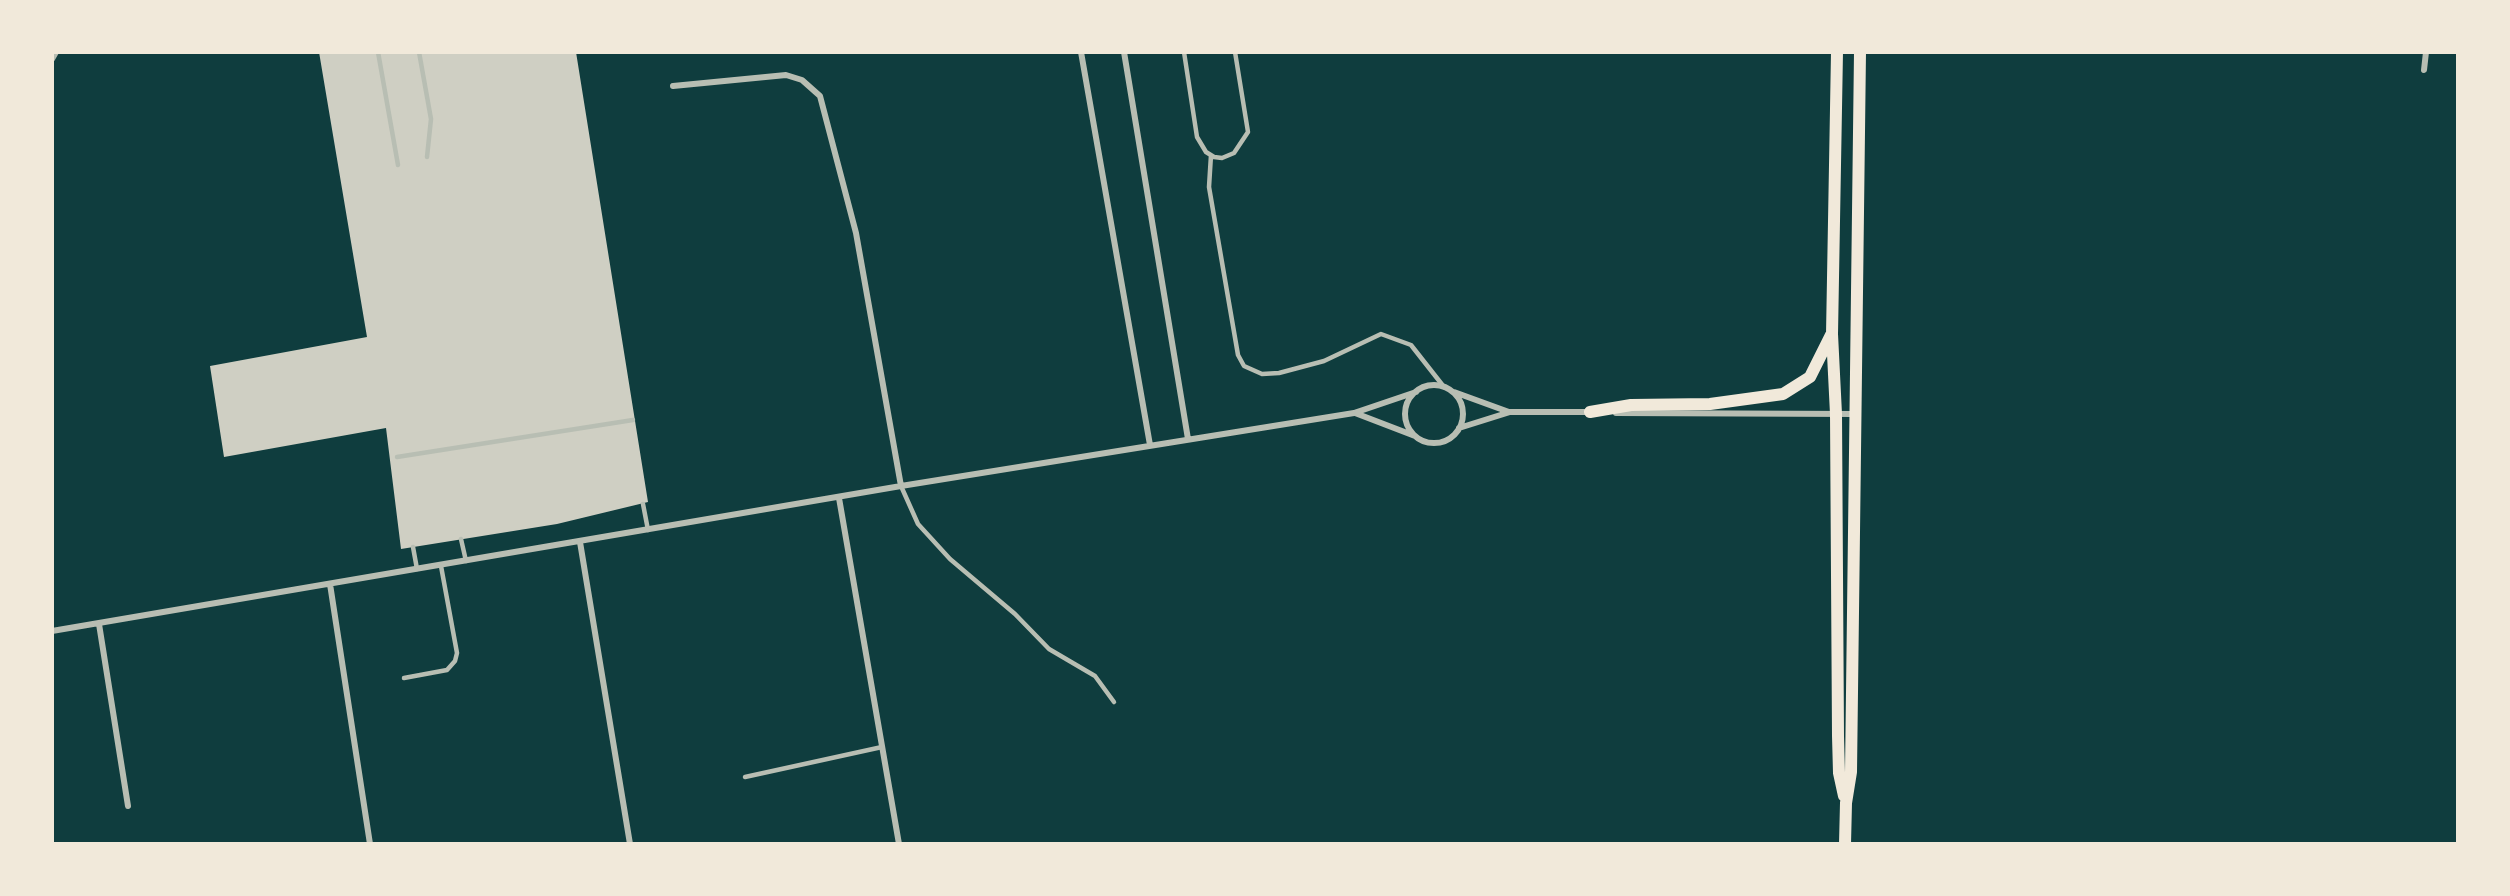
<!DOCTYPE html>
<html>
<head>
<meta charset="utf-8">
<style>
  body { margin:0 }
  #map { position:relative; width:2510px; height:896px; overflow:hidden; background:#0f3d3e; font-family:"Exo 2",sans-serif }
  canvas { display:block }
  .frame { position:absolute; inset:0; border:54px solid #f1e9da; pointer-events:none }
</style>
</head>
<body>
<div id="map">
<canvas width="2510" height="896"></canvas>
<div class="frame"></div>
</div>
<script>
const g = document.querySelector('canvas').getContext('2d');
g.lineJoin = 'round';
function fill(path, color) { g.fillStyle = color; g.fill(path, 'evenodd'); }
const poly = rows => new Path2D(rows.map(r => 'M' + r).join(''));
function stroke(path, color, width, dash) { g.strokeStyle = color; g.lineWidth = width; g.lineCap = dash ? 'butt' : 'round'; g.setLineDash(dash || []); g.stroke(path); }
fill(poly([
  [319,52,576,52,648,502,557,524,401,549,386,428,224,457,210,366,367,337]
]), '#cfcfc3');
stroke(poly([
  [378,52,398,165],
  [419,52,431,119,427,157],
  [1184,52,1197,137,1206,152,1214,157,1222,158,1234,153,1248,132,1235,52],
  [1211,155,1209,187,1238,355,1244,366,1262,374,1279,373,1324,361,1381,334,1411,345,1444,387],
  [397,457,633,420],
  [901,486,918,524,950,559,1015,614,1049,649,1095,676,1114,702],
  [643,504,648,530],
  [461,539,466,561],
  [413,547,417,569],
  [404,678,447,670,455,661,457,653,441,566],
  [745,777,882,747]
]), '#b8beb3', 4.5);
stroke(poly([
  [1081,52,1150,445],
  [1124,52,1188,439],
  [52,59,56,52],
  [2424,70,2426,52],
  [673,86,786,75,802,80,820,96,856,233,901,486],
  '1405 414a29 29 0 1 1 58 0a29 29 0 1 1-58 0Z',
  [1454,392,1509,412],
  [1355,413,1415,436],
  [1616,413,1855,414],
  [1459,428,1510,412,1591,412],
  [839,498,899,844],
  [580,542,630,844],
  [330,584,370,844],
  [99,624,128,806],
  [52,631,901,486,1354,413,1416,392]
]), '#b8beb3', 6);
stroke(poly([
  [1837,52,1832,334,1836,414,1838,736,1839,773,1844,796],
  [1590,412,1631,405,1710,404,1783,394,1810,377,1831,335],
  [1845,844,1846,803,1851,772,1860,52]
]), '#f1e9da', 12);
</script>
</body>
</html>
